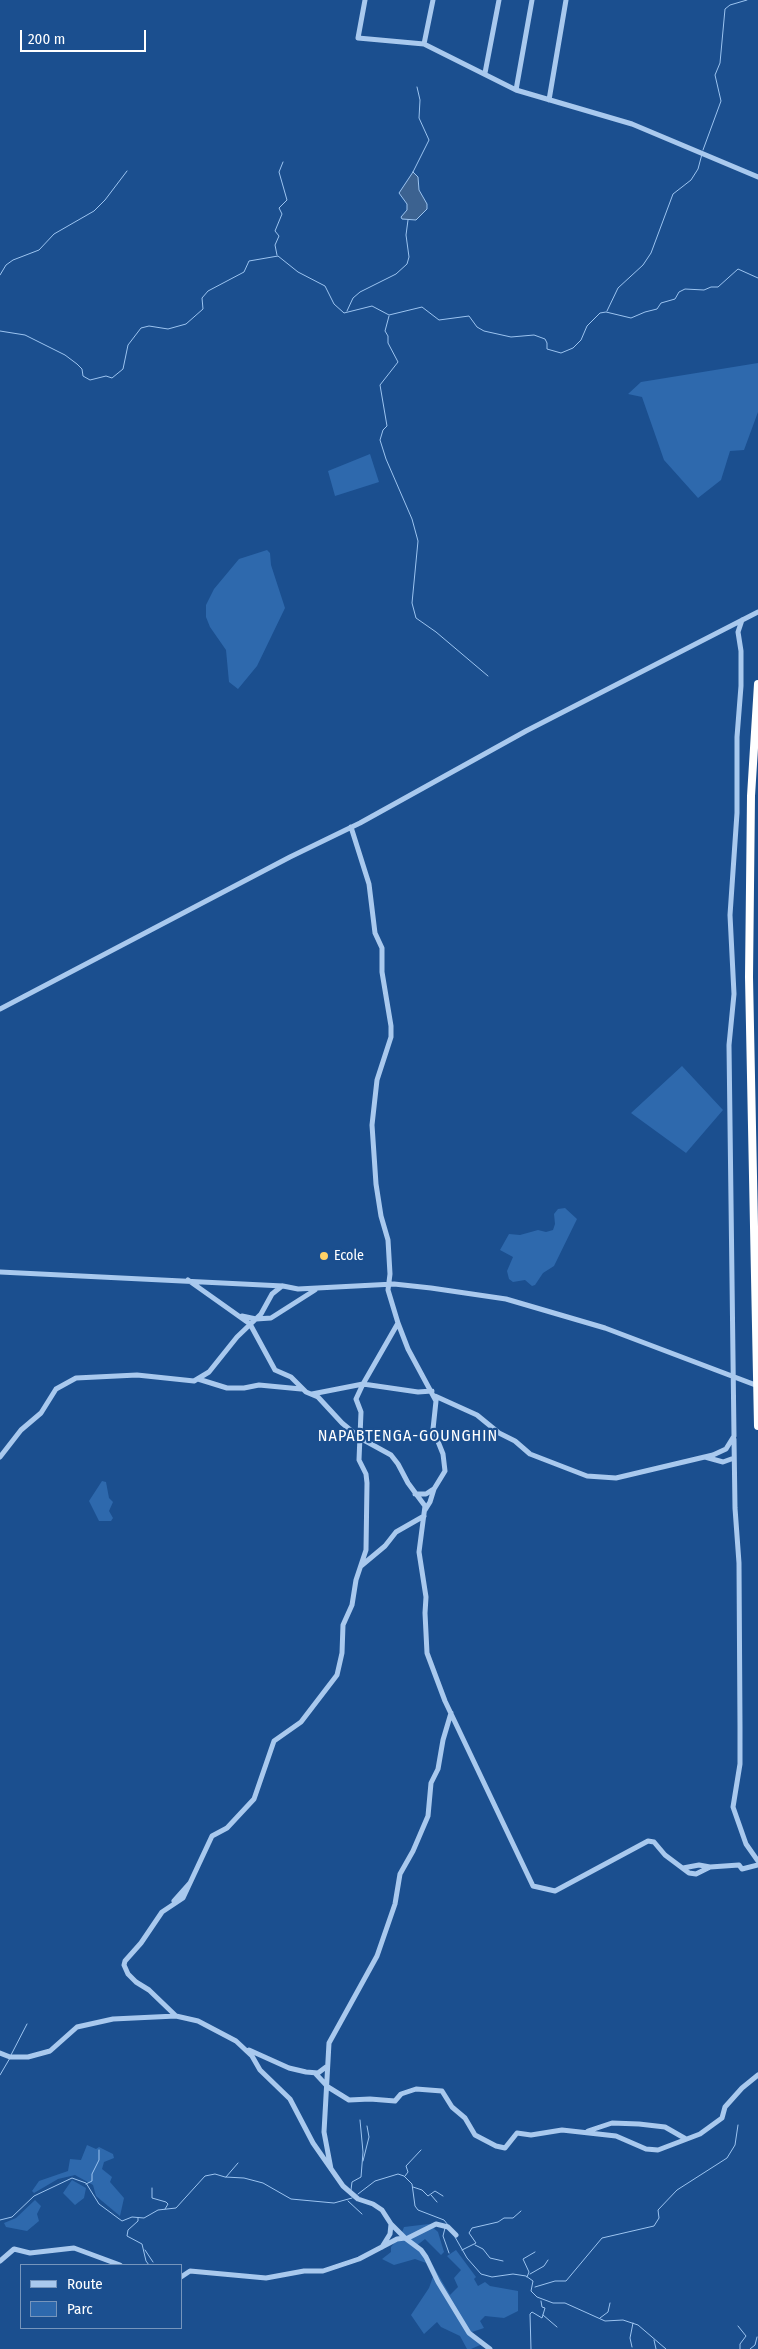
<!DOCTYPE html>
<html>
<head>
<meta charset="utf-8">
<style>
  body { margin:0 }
  #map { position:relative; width:758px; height:2349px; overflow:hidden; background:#1b4f8f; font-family:"Fira Sans Condensed",sans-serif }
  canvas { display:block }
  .legend { position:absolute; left:20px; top:2264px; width:162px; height:65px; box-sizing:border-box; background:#1b4f8f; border:1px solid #7695bc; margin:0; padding:6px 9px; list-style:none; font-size:15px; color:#fff }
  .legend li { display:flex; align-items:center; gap:10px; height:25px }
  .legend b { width:25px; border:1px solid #7695bc }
  .scale { position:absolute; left:20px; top:30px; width:126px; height:22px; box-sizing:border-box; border:2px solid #fff; border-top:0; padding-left:6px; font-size:15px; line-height:18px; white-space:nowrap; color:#fff; -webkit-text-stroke:4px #1b4f8f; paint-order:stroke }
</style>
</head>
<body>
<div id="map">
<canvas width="758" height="2349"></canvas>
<ul class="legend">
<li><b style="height:6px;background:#a9c9ee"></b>Route</li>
<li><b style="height:14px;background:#2e69ad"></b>Parc</li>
</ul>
<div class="scale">200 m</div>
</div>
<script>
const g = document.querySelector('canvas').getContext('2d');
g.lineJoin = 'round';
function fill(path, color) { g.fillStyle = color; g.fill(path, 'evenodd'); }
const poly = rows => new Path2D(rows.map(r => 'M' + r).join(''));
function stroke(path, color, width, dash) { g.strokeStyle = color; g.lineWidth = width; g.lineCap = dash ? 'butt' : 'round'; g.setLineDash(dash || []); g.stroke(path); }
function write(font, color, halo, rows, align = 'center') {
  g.font = font + ' "Fira Sans Condensed",sans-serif'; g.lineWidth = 4.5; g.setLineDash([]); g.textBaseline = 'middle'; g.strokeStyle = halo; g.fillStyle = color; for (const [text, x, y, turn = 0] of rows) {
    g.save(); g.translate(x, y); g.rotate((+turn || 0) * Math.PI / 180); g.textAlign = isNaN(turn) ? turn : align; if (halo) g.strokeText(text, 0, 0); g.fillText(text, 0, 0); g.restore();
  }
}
fill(poly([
  [758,363,758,412,744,450,730,451,721,480,698,498,664,460,642,397,628,394,641,382],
  [370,454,379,482,335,496,328,471],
  [267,550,270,553,271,565,285,608,257,666,238,689,229,682,226,650,210,627,206,617,206,605,214,589,239,559],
  [682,1066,723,1110,686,1153,631,1113],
  [565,1208,577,1219,554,1266,543,1273,535,1285,532,1286,525,1280,513,1282,509,1279,507,1271,513,1257,500,1250,509,1234,520,1235,538,1230,546,1232,553,1230,555,1224,554,1214,558,1209],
  [102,1481,106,1482,109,1498,113,1502,109,1511,113,1518,111,1521,99,1521,89,1501],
  [87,2145,96,2149,99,2147,113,2154,114,2158,104,2162,102,2169,112,2177,110,2182,124,2198,120,2216,96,2196,93,2185,75,2175,58,2179,34,2193,32,2191,39,2181,68,2171,70,2159,81,2160],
  [72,2180,86,2188,84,2198,75,2205,63,2193],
  [35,2200,41,2206,37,2214,39,2221,27,2231,6,2227,4,2223,16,2218],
  [429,2224,438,2232,444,2252,441,2255,425,2239,416,2246,429,2259,450,2295,458,2287,454,2278,461,2270,447,2256,456,2250,476,2277,474,2279,478,2286,485,2282,490,2286,518,2291,518,2311,504,2318,485,2316,480,2321,484,2328,469,2333,485,2343,471,2349,467,2349,460,2336,441,2327,437,2322,424,2334,411,2315,429,2288,434,2274,429,2264,415,2259,394,2265,382,2259,391,2252,391,2247,401,2235,404,2227]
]), '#2e69ad');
const water = poly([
  [413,172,418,177,419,190,427,204,427,209,416,220,402,219,401,217,407,210,407,204,399,193,413,172]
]);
fill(water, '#3c6290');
stroke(water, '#9cc4f0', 1);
stroke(poly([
  [703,150,721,101,715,75,720,63,725,9,730,5,747,0],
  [413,172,429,140,419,118,420,100,417,87],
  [277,255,275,245,279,236,275,231,282,214,279,208,287,200,279,172,283,162],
  [0,275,6,265,13,260,39,250,54,234,94,211,105,200,127,171],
  [347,311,353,298,360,292,396,274,407,264,409,257,406,235,408,220],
  [607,311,618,288,643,265,651,253,673,194,691,180,698,169,702,154],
  [389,316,385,331,388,336,388,343,398,362,380,385,387,426,383,430,380,440,386,459,412,519,418,541,412,603,416,618,436,632,488,676],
  [0,331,25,335,65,355,77,364,82,369,83,376,90,380,106,376,112,378,123,369,128,345,141,328,149,326,168,329,186,324,203,309,202,298,208,291,244,272,249,261,278,256,298,272,325,286,334,304,344,313,372,306,389,315,422,307,439,320,469,316,477,327,484,331,511,337,534,335,545,339,547,343,547,349,561,353,573,348,581,340,587,326,600,313,606,312,631,318,645,312,657,309,661,303,675,299,679,292,685,289,704,290,711,287,718,287,738,269,758,278],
  [11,2055,27,2024],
  [0,2075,10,2058],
  [363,2161,369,2137,367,2126],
  [405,2176,408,2172,406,2166,421,2150],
  [226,2177,238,2163],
  [86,2184,92,2181,92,2174,99,2160,99,2150],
  [413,2187,422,2190,428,2196,435,2191,443,2196],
  [152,2188,152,2198,166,2202,168,2204,165,2209],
  [351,2190,352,2182,361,2177,363,2152,360,2120],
  [358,2194,375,2181,398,2174,404,2176,412,2184,415,2206,418,2210,444,2220,448,2225],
  [431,2195,437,2202],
  [348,2201,362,2214],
  [138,2218,138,2221,128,2230,127,2236,142,2244,146,2261,149,2265],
  [0,2220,12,2217,34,2196,72,2178,86,2183,99,2204,122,2221,132,2217,144,2218,158,2210,176,2208,205,2176,215,2174,225,2177,244,2178,263,2183,291,2199,334,2203,352,2198],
  [445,2228,443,2236,449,2253],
  [455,2237,467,2258,481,2274,492,2277,513,2274,526,2276,533,2281,531,2291,537,2297,553,2303,565,2303,605,2321,623,2320,638,2325,666,2349],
  [475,2245,483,2249,490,2258,503,2261],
  [145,2250,153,2262],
  [462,2250,476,2243,469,2233,472,2228,498,2222,504,2218,513,2218,521,2211],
  [530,2274,544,2266,548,2260],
  [527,2277,529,2272,523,2259,535,2252],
  [535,2287,555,2281,566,2281,602,2238,654,2226,659,2218,658,2210,677,2190,727,2158,735,2145,738,2125],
  [543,2315,557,2327],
  [600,2318,608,2312,610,2303],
  [738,2326,746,2336,740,2344,740,2349],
  [654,2340,656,2349],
  [632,2347,630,2338,633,2323],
  [531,2349,530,2314,532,2312,542,2318,545,2308,542,2307,541,2301],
  [750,2349,755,2345,757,2337]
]), '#9cc4f0', 1);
stroke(poly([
  [365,0,358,38,424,44,516,90,632,124,758,177],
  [424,44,433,0],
  [485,73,499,0],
  [516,90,532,0],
  [549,100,566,0],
  [0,1009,290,857,360,823,526,731,758,612],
  [0,1272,283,1286,298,1289,394,1284,431,1288,506,1299,605,1328,758,1386],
  [188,1280,250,1324,275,1370,291,1377,306,1392,318,1397,342,1423,360,1438,391,1455,398,1464,408,1483,425,1506,419,1552,426,1597,425,1613,427,1653,445,1701,533,1886,555,1891,648,1841,654,1842,665,1855,689,1873,696,1874,710,1867,739,1865,742,1869,758,1865],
  [242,1316,256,1319,271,1318,315,1290],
  [398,1323,408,1349,436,1401,433,1429,443,1454,445,1471,434,1489,430,1502,425,1510],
  [198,1379,227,1388,244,1388,259,1385,301,1389],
  [312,1394,363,1384,418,1392,432,1391],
  [435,1396,477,1415,499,1433,515,1441,530,1454,587,1476,616,1478,713,1455,726,1449,734,1436,729,1045,734,994,730,915,737,813,737,737,741,686,741,651,738,632,742,620],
  [734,1439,735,1508,739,1563,740,1727,740,1764,733,1807,746,1844,758,1861],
  [0,1457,21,1430,41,1413,56,1389,76,1378,137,1375,194,1381,209,1372,237,1337,261,1314,272,1294,282,1286],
  [705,1457,723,1462,734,1458],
  [415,1494,426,1494,432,1490],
  [361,1566,385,1546,396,1532,424,1516],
  [683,1868,699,1865,710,1867],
  [174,1901,190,1883],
  [176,2016,149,1990,136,1982,128,1974,124,1965,125,1961,141,1943,162,1912,183,1898,212,1836,227,1828,254,1799,274,1741,301,1722,337,1675,342,1653,343,1625,352,1605,356,1580,366,1550,367,1483,366,1474,359,1460,361,1412,356,1399,363,1384,398,1323,388,1290,390,1274,388,1240,381,1216,376,1184,372,1125,377,1080,391,1037,391,1026,382,972,382,948,375,933,369,884,351,827],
  [249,2050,289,2068,306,2072,318,2073,326,2067],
  [0,2053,10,2057,28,2057,50,2051,77,2027,113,2019,176,2016,198,2021,236,2041,252,2056,260,2070,290,2099,313,2143,343,2186,358,2199,373,2204,382,2210,391,2224,405,2238],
  [315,2073,328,2087,349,2100,370,2099,395,2101,401,2094,416,2089,442,2091,452,2107,465,2118,475,2135,496,2146,505,2148,517,2133,531,2135,562,2130,616,2136,646,2149,658,2150,700,2134,722,2118,725,2107,742,2088,758,2075],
  [588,2131,612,2123,639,2124,665,2127,686,2139],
  [331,2169,324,2132,329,2043,377,1956,395,1904,400,1874,413,1851,428,1816,431,1783,438,1769,443,1740,451,1713],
  [406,2239,436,2224,448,2227,456,2235],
  [382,2247,390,2234,391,2224],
  [0,2261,14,2249,30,2253,74,2248,120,2265],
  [181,2277,190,2271,266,2278,304,2271,323,2271,359,2259,397,2239,405,2238,421,2250,426,2257,438,2282,469,2333,490,2349]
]), '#a9c9ee', 5);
stroke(poly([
  [758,684,751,796,749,977,758,1426]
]), '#fff', 8);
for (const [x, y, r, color] of [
  [324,1256,5,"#ffd166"]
]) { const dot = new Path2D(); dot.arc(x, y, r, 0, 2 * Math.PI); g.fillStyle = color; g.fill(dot); stroke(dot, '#1b4f8f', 2); }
write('14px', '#fff', '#1b4f8f', [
  ["Ecole",334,1256]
], 'left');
g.letterSpacing = '1px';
write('16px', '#fff', '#1b4f8f', [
  ["NAPABTENGA-GOUNGHIN",408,1437]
]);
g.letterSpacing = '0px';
</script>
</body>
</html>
